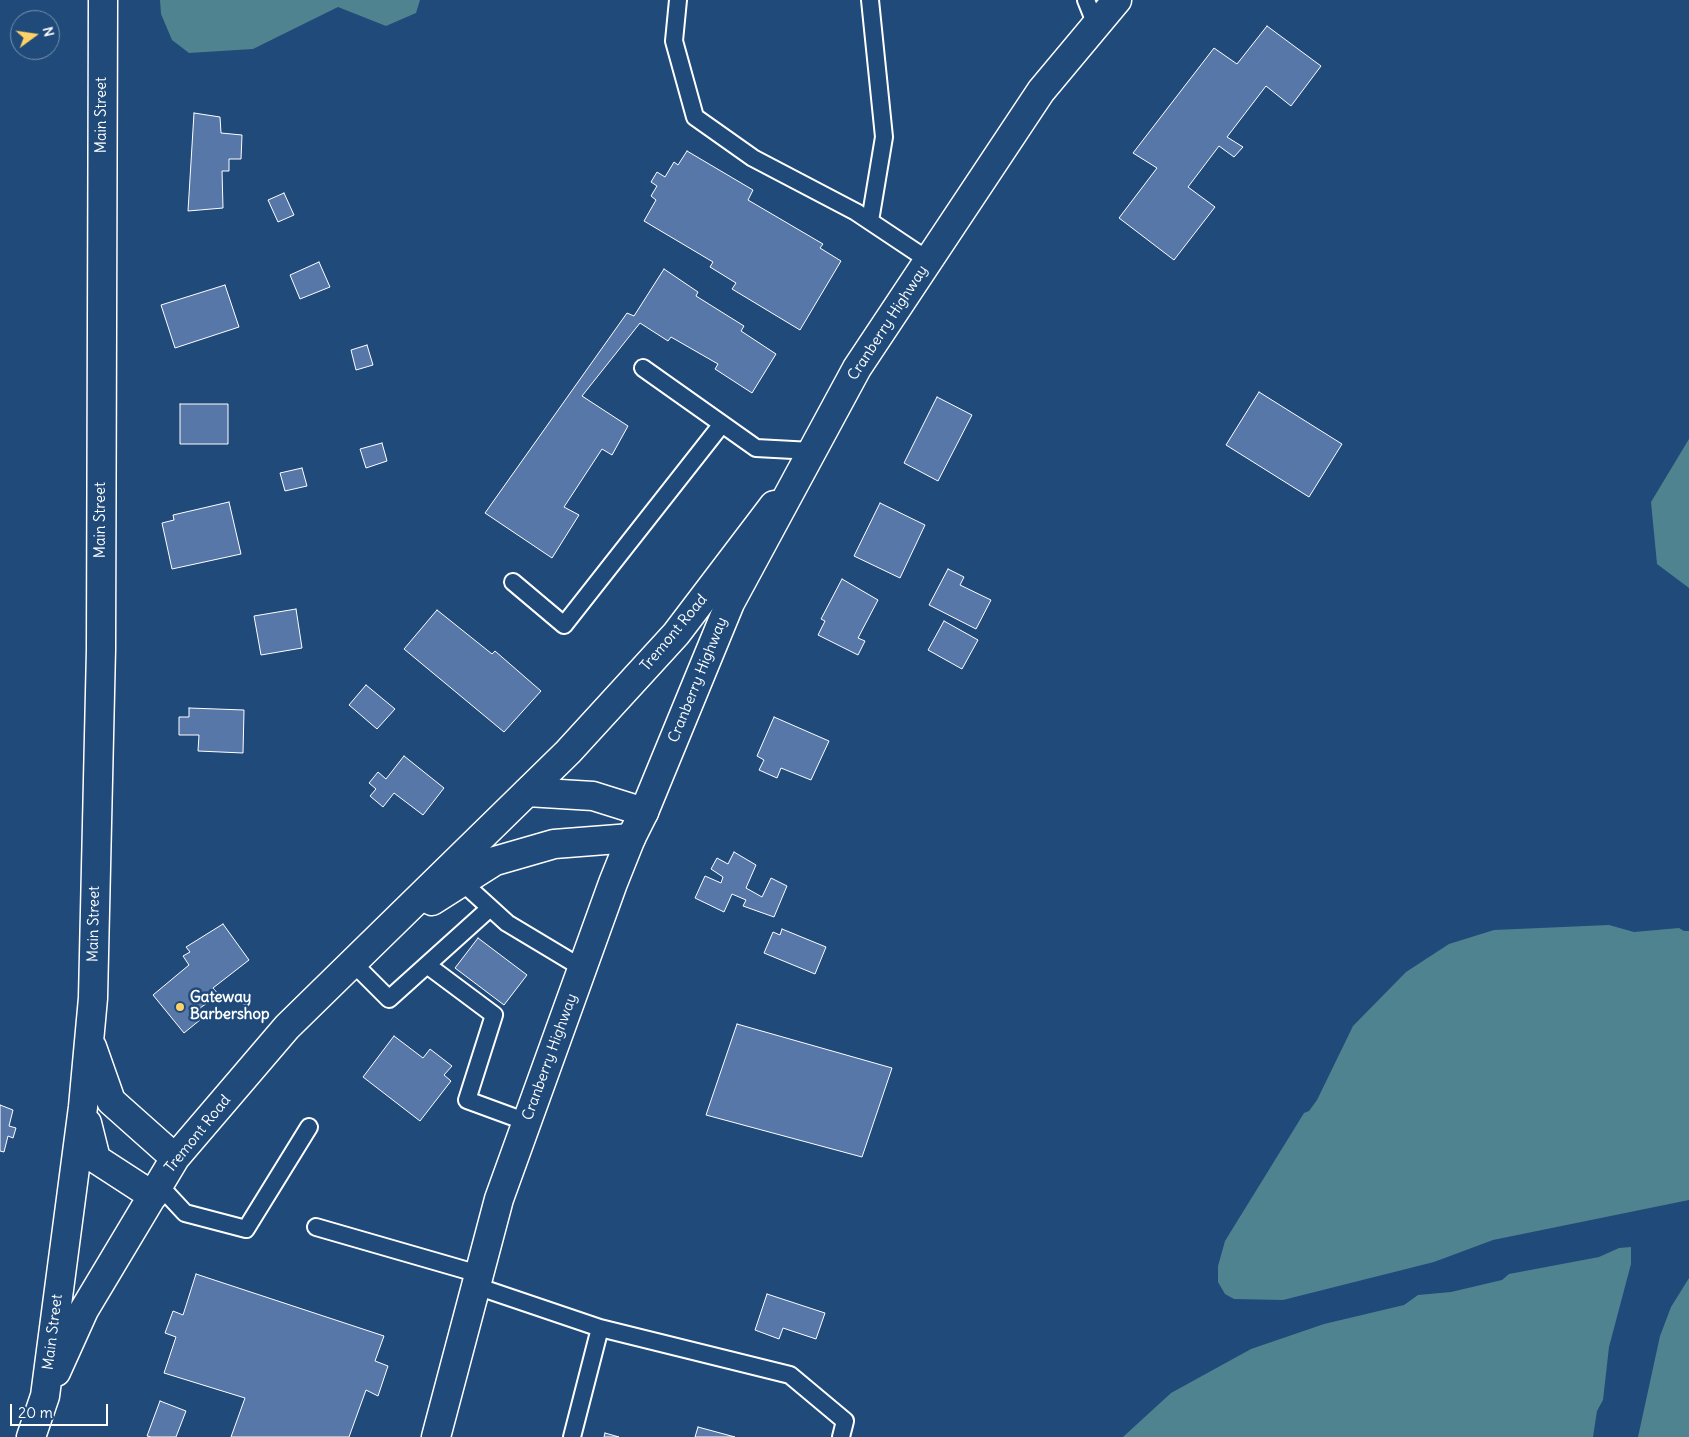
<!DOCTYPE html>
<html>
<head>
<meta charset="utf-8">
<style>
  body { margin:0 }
  #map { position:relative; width:1689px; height:1437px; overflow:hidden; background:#1f4a7a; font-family:Delius,sans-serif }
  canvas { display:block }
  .north { position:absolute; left:10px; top:10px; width:50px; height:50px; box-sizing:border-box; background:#1f4a7a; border:1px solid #7992af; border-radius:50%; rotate:76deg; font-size:14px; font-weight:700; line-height:20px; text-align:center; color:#fff }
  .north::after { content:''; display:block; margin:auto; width:18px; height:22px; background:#ffd166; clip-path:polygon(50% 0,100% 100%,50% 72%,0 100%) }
  .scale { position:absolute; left:10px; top:1404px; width:98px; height:22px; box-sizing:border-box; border:2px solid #fff; border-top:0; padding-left:6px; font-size:15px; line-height:18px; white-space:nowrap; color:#fff; -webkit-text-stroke:4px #1f4a7a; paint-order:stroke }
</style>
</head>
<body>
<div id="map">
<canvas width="1689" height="1437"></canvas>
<div class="north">N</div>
<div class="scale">20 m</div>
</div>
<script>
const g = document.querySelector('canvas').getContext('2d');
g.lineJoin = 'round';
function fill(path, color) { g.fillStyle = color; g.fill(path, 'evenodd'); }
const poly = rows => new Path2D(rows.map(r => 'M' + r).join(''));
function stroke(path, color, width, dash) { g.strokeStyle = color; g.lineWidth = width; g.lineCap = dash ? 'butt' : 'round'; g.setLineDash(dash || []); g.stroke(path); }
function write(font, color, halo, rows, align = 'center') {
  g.font = font + ' Delius,sans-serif'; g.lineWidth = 5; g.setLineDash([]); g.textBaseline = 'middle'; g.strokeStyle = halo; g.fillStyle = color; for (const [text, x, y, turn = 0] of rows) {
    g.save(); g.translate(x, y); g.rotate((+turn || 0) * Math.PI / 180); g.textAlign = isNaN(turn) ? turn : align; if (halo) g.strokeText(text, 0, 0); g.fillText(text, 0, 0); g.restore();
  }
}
fill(poly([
  [160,0,420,0,416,13,386,26,338,7,253,49,189,53,172,40,161,14],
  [1689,439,1689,588,1657,564,1651,502],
  [1609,925,1634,932,1679,928,1684,931,1689,931,1689,1200,1493,1240,1434,1262,1283,1300,1234,1299,1225,1294,1218,1282,1218,1266,1225,1241,1304,1113,1309,1111,1317,1100,1353,1026,1406,972,1449,944,1494,930],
  [1631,1247,1631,1264,1609,1347,1603,1400,1597,1411,1593,1437,1123,1437,1171,1393,1251,1349,1324,1324,1404,1305,1418,1295,1451,1292,1502,1280,1509,1274,1599,1257,1619,1248],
  [1689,1278,1689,1437,1638,1437,1660,1336,1671,1307]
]), '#4f8390');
const building = poly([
  [1267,26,1321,66,1291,106,1266,86,1227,137,1243,147,1234,157,1219,146,1188,187,1215,207,1174,260,1119,218,1157,168,1133,153,1214,48,1237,64,1267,26],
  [194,113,220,117,221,133,242,135,241,159,229,159,229,171,222,171,223,208,188,211,194,113],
  [687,151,753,190,748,200,823,244,820,248,841,261,800,330,732,289,736,283,710,267,713,262,644,221,656,200,651,196,657,186,651,182,657,172,665,177,674,162,678,165,687,151],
  [284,193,294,215,278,222,268,200,284,193],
  [319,262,330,287,300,299,290,275,319,262],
  [664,269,698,292,696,296,744,326,741,331,776,354,752,393,715,369,718,364,671,337,668,341,640,323,582,396,628,426,612,455,602,449,564,507,579,515,552,558,485,513,627,313,634,316,664,269],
  [225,285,239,327,175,348,161,305,225,285],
  [367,345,373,365,356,370,351,350,367,345],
  [1259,392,1342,444,1309,497,1226,445,1259,392],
  [937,397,972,415,938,481,904,463,937,397],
  [180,404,228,404,228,444,180,444,180,404],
  [382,443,387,461,366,468,360,449,382,443],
  [302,468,307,486,285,491,280,473,302,468],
  [229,502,241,554,172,569,162,523,174,520,173,515,229,502],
  [880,503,925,525,900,578,854,556,880,503],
  [948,569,964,577,960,585,991,600,976,629,929,605,948,569],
  [842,579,878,600,858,638,865,641,858,655,818,635,825,621,821,619,842,579],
  [296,609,302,648,261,655,254,616,296,609],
  [437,610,492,654,495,651,541,691,504,732,404,649,437,610],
  [944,621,978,640,962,669,928,650,944,621],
  [366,685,395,709,377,729,349,705,366,685],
  [189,708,244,710,243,753,198,751,199,735,179,735,179,717,189,717,189,708],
  [774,717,829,741,811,780,781,768,777,778,759,770,764,760,757,756,774,717],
  [404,756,444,788,423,815,394,793,383,807,370,796,376,789,369,783,378,772,386,779,404,756],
  [734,852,756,865,746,888,762,897,771,878,787,886,774,917,743,906,746,900,732,894,724,912,695,898,705,876,721,883,723,877,711,869,717,858,728,864,734,852],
  [223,924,249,960,213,988,219,995,200,1008,206,1015,184,1033,153,995,189,965,183,956,190,952,186,947,223,924],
  [782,929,826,947,815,974,764,953,773,932,780,935,782,929],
  [478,938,527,975,504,1005,455,968,478,938],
  [737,1024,892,1068,862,1157,706,1115,737,1024],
  [394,1036,423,1058,430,1049,452,1066,444,1075,451,1081,420,1121,363,1077,394,1036],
  [0,1105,13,1110,9,1126,16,1128,13,1138,8,1136,4,1152,0,1151,0,1105],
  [196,1274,384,1336,375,1361,388,1366,378,1396,366,1390,349,1437,231,1437,245,1398,164,1373,176,1337,165,1333,173,1311,183,1315,196,1274],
  [767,1294,825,1313,816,1339,783,1328,779,1339,755,1330,767,1294],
  [160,1401,186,1411,176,1437,151,1437,147,1436,160,1401],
  [698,1427,735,1437,695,1437,698,1427],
  [605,1433,619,1437,604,1437,605,1433]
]);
fill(building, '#5777a8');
stroke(building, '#fff', 1);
const lane = poly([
  [678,0,674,41,695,117,753,158,856,212,928,260],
  [1086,0,1096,25],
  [870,221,884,137,870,0],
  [643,368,756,448,812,451],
  [513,582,564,625,722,424],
  [462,882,507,923,582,968],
  [353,963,389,999,490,908],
  [427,965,494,1015,467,1100,527,1122],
  [159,1185,185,1213,246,1229,309,1127],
  [316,1227,479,1274],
  [476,1286,600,1328,572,1437],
  [600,1328,790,1375,845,1421,841,1437]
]);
const secondary = poly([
  [527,792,593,796,644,812],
  [432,901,495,861,554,844,631,838],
  [92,1047,111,1101,175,1158],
  [87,1123,96,1159,153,1196],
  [56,1372,84,1310,175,1158,287,1027,568,752,676,634,774,505],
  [31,1437,45,1396,83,1107,93,998,101,649,103,0]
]);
const primary = poly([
  [436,1437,499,1199,613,883,631,838,644,812,730,603,857,368,1041,91,1117,0]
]);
stroke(lane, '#fff', 20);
stroke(secondary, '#fff', 31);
stroke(primary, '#fff', 31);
stroke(lane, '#1f4a7a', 16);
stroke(secondary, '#1f4a7a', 28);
stroke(primary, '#1f4a7a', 28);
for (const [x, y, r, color] of [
  [180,1007,5,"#ffd166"]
]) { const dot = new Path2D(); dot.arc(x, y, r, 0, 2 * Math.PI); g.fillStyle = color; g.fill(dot); stroke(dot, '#1f4a7a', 2); }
write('15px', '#fff', '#1f4a7a', [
  ["Main Street",102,115,-90],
  ["Cranberry Highway",888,323,-57],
  ["Main Street",101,520,-90],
  ["Tremont Road",674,633,-50],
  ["Cranberry Highway",698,680,-68],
  ["Main Street",94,924,-89],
  ["Cranberry Highway",550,1057,-70],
  ["Tremont Road",198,1134,-51],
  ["Main Street",53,1332,-83]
]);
write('bold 15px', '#fff', '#1f4a7a', [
  ["Gateway",190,998],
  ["Barbershop",190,1015]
], 'left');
</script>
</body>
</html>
